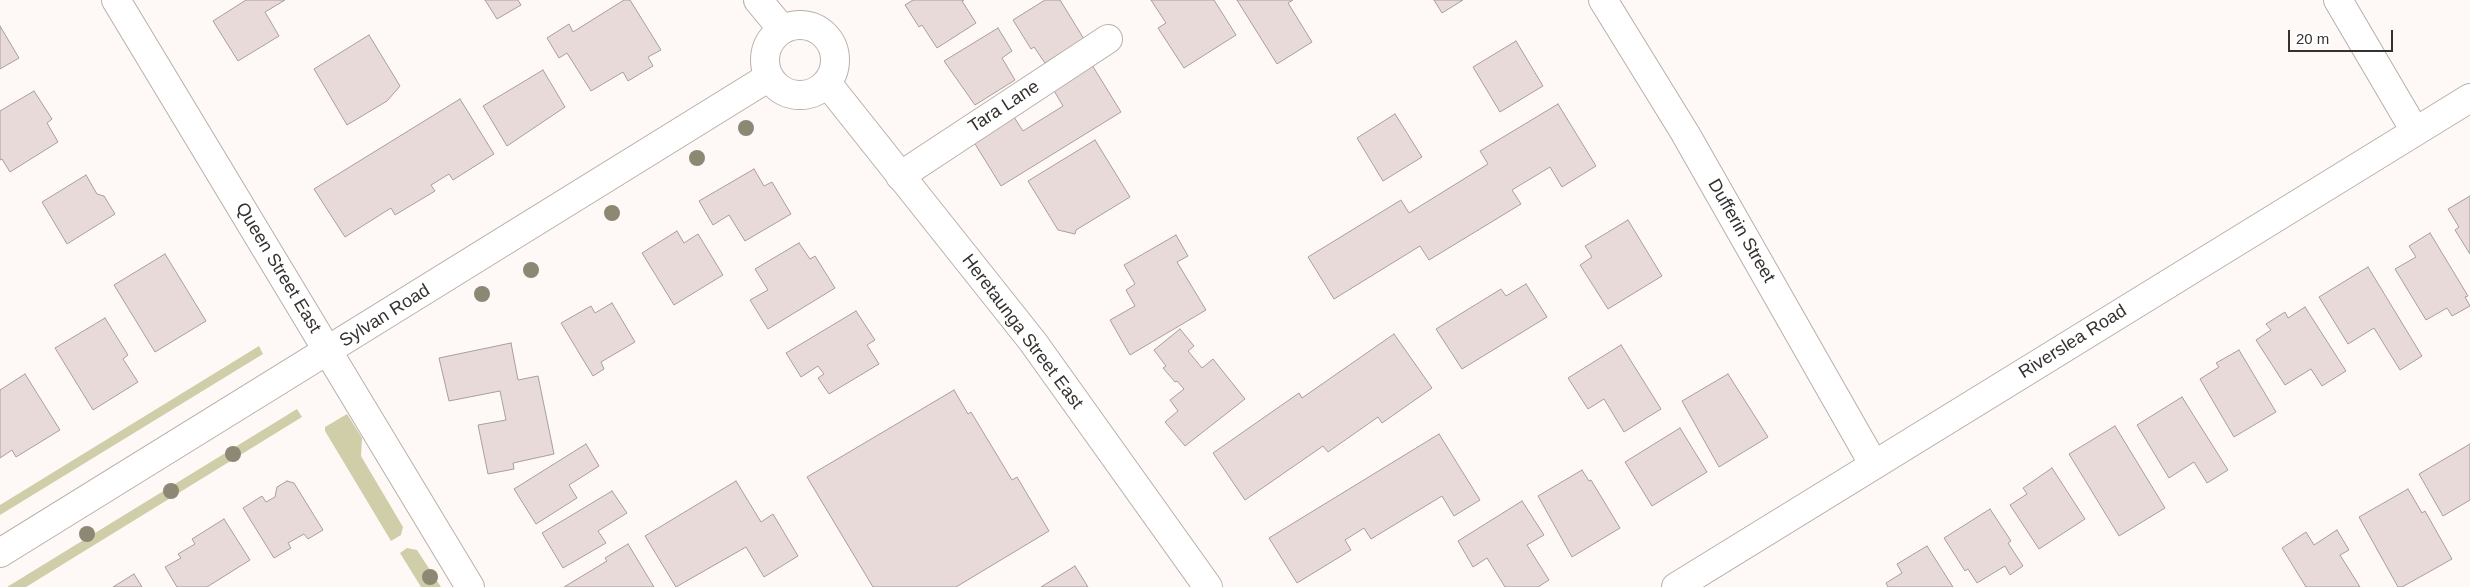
<!DOCTYPE html>
<html>
<head>
<meta charset="utf-8">
<style>
  body { margin:0 }
  #map { position:relative; width:2470px; height:587px; overflow:hidden; background:#fef9f6; font-family:Helvetica,sans-serif }
  canvas { display:block }
  .scale { position:absolute; left:2288px; top:30px; width:105px; height:22px; box-sizing:border-box; border:2px solid #35312e; border-top:0; padding-left:6px; font-size:15px; line-height:18px; white-space:nowrap; color:#35312e; -webkit-text-stroke:4px #fff; paint-order:stroke }
</style>
</head>
<body>
<div id="map">
<canvas width="2470" height="587"></canvas>
<div class="scale">20 m</div>
</div>
<script>
const g = document.querySelector('canvas').getContext('2d');
g.lineJoin = 'round';
function fill(path, color) { g.fillStyle = color; g.fill(path, 'evenodd'); }
const poly = rows => new Path2D(rows.map(r => 'M' + r).join(''));
function stroke(path, color, width, dash) { g.strokeStyle = color; g.lineWidth = width; g.lineCap = dash ? 'butt' : 'round'; g.setLineDash(dash || []); g.stroke(path); }
function write(font, color, halo, rows, align = 'center') {
  g.font = font + ' Helvetica,sans-serif'; g.lineWidth = 4; g.setLineDash([]); g.textBaseline = 'middle'; g.strokeStyle = halo; g.fillStyle = color; for (const [text, x, y, turn = 0] of rows) {
    g.save(); g.translate(x, y); g.rotate((+turn || 0) * Math.PI / 180); g.textAlign = isNaN(turn) ? turn : align; if (halo) g.strokeText(text, 0, 0); g.fillText(text, 0, 0); g.restore();
  }
}
fill(poly([
  [259,346,263,354,0,515,0,505],
  [297,409,302,417,26,587,7,587],
  [347,414,362,438,361,456,403,527,401,535,391,541,325,431,325,427],
  [407,548,417,550,441,587,421,587,400,553]
]), '#cfcea9');
const building = poly([
  [246,0,285,0,265,12,279,36,238,61,213,21,246,0],
  [485,0,518,0,521,5,497,19,485,0],
  [624,0,630,0,661,50,648,57,653,66,628,81,623,72,591,91,567,53,559,58,547,38,569,24,573,32,624,0],
  [913,0,964,0,962,1,976,23,937,48,922,25,919,27,905,5,913,0],
  [1045,0,1060,0,1084,39,1045,63,1034,47,1031,49,1013,20,1045,0],
  [1151,0,1214,0,1236,35,1184,68,1158,28,1166,23,1151,0],
  [1237,0,1293,0,1288,3,1312,42,1277,64,1237,0],
  [1434,0,1463,0,1442,13,1434,0],
  [0,26,19,58,0,69,0,26],
  [998,28,1012,51,1002,58,1015,80,975,105,944,61,998,28],
  [369,35,400,86,387,101,347,125,314,69,369,35],
  [1516,41,1543,86,1500,112,1473,67,1516,41],
  [1092,65,1121,112,1001,186,972,139,1012,114,1023,131,1063,106,1053,89,1092,65],
  [543,70,565,107,507,146,483,106,543,70],
  [34,91,52,119,47,123,58,142,10,172,2,159,0,160,0,111,34,91],
  [460,99,494,154,453,180,449,174,431,185,435,191,395,215,391,208,345,237,314,189,460,99],
  [1558,104,1596,166,1562,187,1550,167,1512,190,1521,204,1429,260,1420,246,1334,299,1308,257,1401,200,1409,213,1488,164,1480,151,1558,104],
  [1395,114,1422,157,1383,181,1357,138,1395,114],
  [1095,140,1130,197,1076,230,1075,234,1058,230,1028,181,1095,140],
  [754,169,764,186,772,182,791,214,745,241,729,215,713,225,699,201,754,169],
  [86,175,97,194,104,196,115,214,67,244,42,202,86,175],
  [2470,196,2470,254,2455,230,2459,227,2448,209,2470,196],
  [1628,220,1662,276,1608,309,1580,265,1592,257,1585,246,1628,220],
  [677,231,684,243,698,234,723,275,674,305,642,253,677,231],
  [2430,233,2468,296,2465,297,2470,306,2452,316,2447,308,2426,320,2395,269,2416,257,2409,246,2430,233],
  [1176,235,1188,256,1177,262,1206,310,1130,355,1110,320,1135,306,1126,290,1135,284,1124,265,1176,235],
  [799,243,810,259,815,256,835,288,768,329,750,300,768,290,755,269,799,243],
  [165,254,206,321,155,352,114,285,165,254],
  [2368,267,2422,356,2400,370,2374,328,2348,344,2319,297,2368,267],
  [1526,284,1547,317,1462,369,1436,329,1501,289,1506,296,1526,284],
  [612,303,635,342,601,362,604,369,593,376,561,323,591,306,595,313,612,303],
  [2305,307,2346,371,2322,386,2311,369,2285,385,2256,340,2271,330,2266,324,2285,312,2288,318,2305,307],
  [856,311,875,340,867,345,879,364,829,394,818,378,824,374,818,366,801,377,786,353,856,311],
  [105,318,128,355,123,359,138,382,93,410,55,348,105,318],
  [1180,329,1194,346,1188,351,1202,368,1213,359,1245,399,1185,446,1165,422,1178,411,1170,400,1184,389,1177,381,1175,382,1163,368,1166,366,1154,350,1180,329],
  [1394,334,1432,388,1382,423,1378,417,1328,452,1323,446,1245,500,1213,453,1299,393,1302,398,1394,334],
  [511,343,518,380,538,376,554,454,513,463,514,469,488,474,478,425,506,420,500,391,449,401,439,358,511,343],
  [1621,345,1661,409,1624,432,1604,399,1588,409,1568,378,1621,345],
  [2239,350,2276,412,2234,437,2200,379,2219,367,2216,363,2239,350],
  [25,374,60,430,16,457,12,450,0,458,0,390,25,374],
  [1728,374,1768,437,1719,467,1682,401,1728,374],
  [954,390,968,414,971,412,1012,480,1017,477,1049,531,956,587,873,587,807,477,954,390],
  [2182,397,2228,470,2207,483,2194,462,2169,478,2137,425,2182,397],
  [2115,426,2165,508,2119,536,2069,454,2115,426],
  [1680,428,1707,472,1652,506,1625,462,1680,428],
  [1439,434,1480,500,1454,516,1442,496,1371,539,1364,528,1345,540,1351,550,1297,583,1269,538,1439,434],
  [586,444,599,466,569,485,577,498,536,524,514,489,586,444],
  [2470,444,2470,500,2443,516,2419,474,2470,444],
  [2052,468,2085,519,2039,549,2010,505,2027,494,2023,488,2052,468],
  [1582,470,1589,481,1591,480,1620,528,1572,557,1538,496,1582,470],
  [287,481,294,483,323,530,308,539,304,534,288,543,291,548,274,558,243,508,262,496,266,502,275,497,277,487,287,481],
  [736,481,761,522,773,514,798,556,764,577,746,547,676,587,645,536,736,481],
  [2408,489,2422,513,2425,511,2452,559,2402,587,2398,587,2359,517,2408,489],
  [612,491,627,513,598,531,606,543,563,568,542,533,612,491],
  [1522,501,1544,535,1527,545,1549,580,1538,587,1505,587,1487,558,1473,567,1458,541,1522,501],
  [1990,509,2011,541,2008,543,2023,566,2010,575,2005,566,1977,583,1968,569,1965,571,1944,538,1990,509],
  [224,519,250,560,207,587,177,587,165,567,181,558,178,554,195,544,192,539,224,519],
  [2337,530,2349,550,2340,555,2360,587,2306,587,2282,548,2306,532,2314,545,2337,530],
  [628,544,654,587,564,587,607,561,605,558,628,544],
  [1927,546,1953,587,1888,587,1886,583,1902,573,1897,564,1927,546],
  [1075,566,1088,587,1041,587,1075,566],
  [134,574,142,587,113,587,134,574]
]);
fill(building, '#e8dad8');
stroke(building, '#ab9d9b', 1);
const minor = poly([
  [116,0,470,587],
  [1603,0,1685,133,1874,465],
  [2338,0,2415,131],
  [900,176,1108,39],
  [0,553,769,77],
  [1676,587,2470,98]
]);
const major = poly([
  [758,0,782,29],
  '765 60a35 35 0 1 1 70 0a35 35 0 1 1-70 0Z',
  [827,83,1033,342,1208,587]
]);
stroke(minor, '#baafa8', 30);
stroke(major, '#baafa8', 30);
stroke(minor, '#fff', 28);
stroke(major, '#fff', 28);
g.fillStyle = '#8c8873';
for (const [x, y] of [
  [746,128],
  [697,158],
  [612,213],
  [531,270],
  [482,294],
  [233,454],
  [171,491],
  [87,534],
  [430,577]
]) { g.beginPath(); g.arc(x, y, 8, 0, 2 * Math.PI); g.fill(); }
write('18px', '#35312e', '#fff', [
  ["Tara Lane",1004,107,-33],
  ["Dufferin Street",1741,231,60],
  ["Queen Street East",278,268,59],
  ["Sylvan Road",385,316,-32],
  ["Heretaunga Street East",1022,332,53],
  ["Riverslea Road",2073,342,-32]
]);
</script>
</body>
</html>
